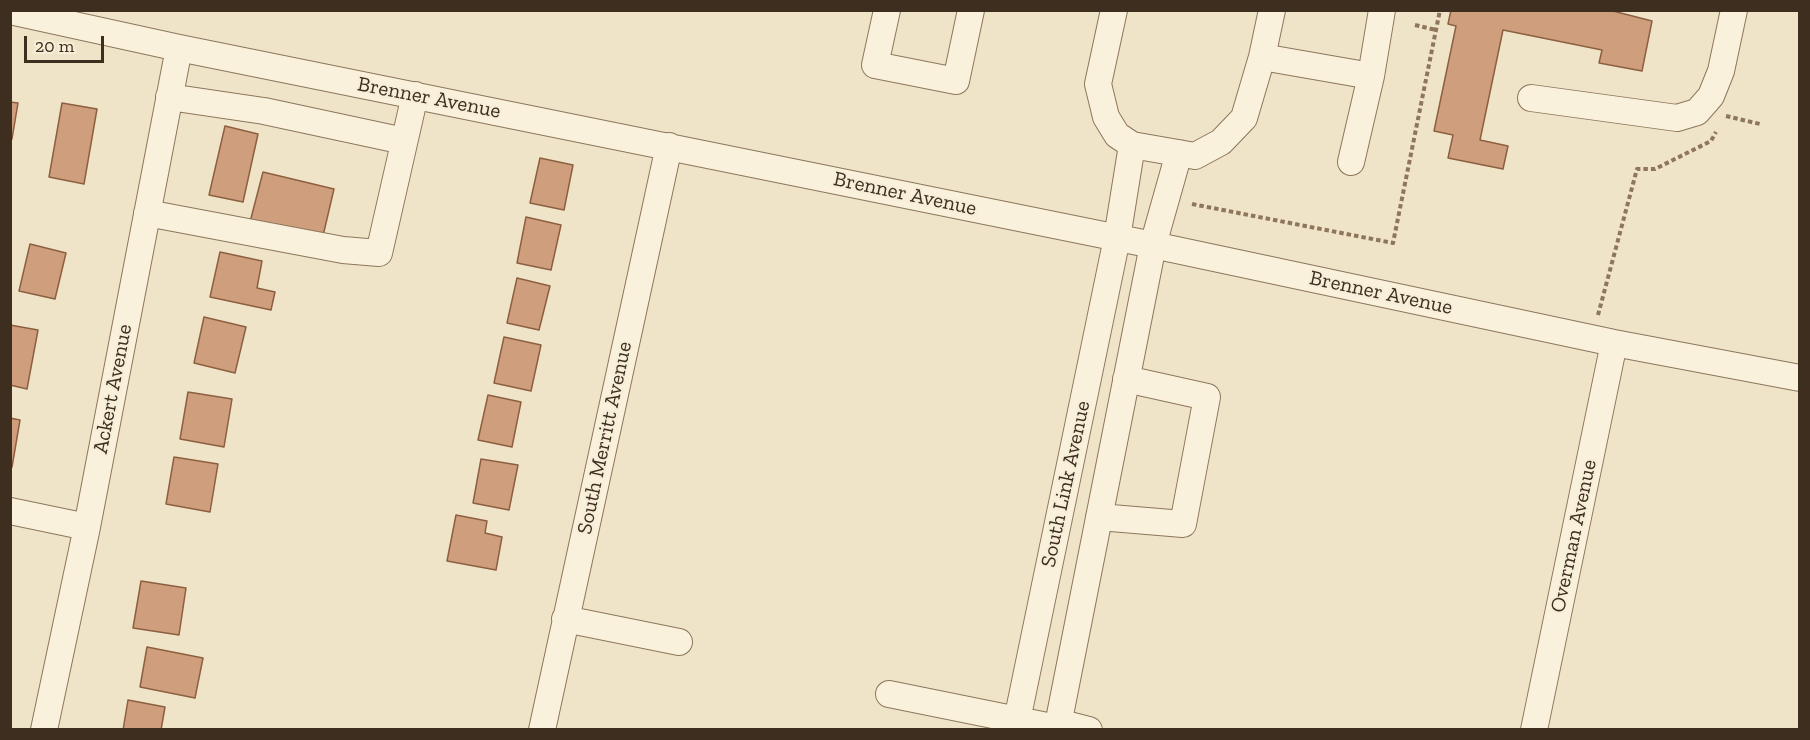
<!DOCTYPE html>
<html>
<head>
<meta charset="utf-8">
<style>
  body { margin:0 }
  #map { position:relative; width:1810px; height:740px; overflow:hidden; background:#f0e4c8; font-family:"Zilla Slab",serif }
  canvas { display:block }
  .frame { position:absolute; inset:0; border:12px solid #3d2e20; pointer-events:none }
  .scale { position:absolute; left:24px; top:36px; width:80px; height:27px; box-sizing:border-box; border:3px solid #3d2e20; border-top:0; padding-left:8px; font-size:18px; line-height:21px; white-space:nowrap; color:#3d2e20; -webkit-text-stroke:4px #f7eed8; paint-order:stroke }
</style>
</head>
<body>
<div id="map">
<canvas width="1810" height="740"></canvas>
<div class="frame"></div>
<div class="scale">20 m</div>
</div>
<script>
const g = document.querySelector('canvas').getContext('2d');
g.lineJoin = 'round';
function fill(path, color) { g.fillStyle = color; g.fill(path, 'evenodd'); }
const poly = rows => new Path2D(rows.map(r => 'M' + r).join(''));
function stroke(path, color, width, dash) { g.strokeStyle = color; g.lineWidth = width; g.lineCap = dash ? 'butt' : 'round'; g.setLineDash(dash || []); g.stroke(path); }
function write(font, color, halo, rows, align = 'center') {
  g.font = font + ' "Zilla Slab",serif'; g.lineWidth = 4.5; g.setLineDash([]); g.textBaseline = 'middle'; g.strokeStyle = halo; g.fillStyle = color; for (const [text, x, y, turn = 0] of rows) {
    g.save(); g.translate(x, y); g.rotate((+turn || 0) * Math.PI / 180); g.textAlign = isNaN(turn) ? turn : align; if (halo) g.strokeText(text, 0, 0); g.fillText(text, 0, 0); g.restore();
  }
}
const building = poly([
  [1451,10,1609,10,1652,21,1642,71,1599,63,1602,50,1503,30,1480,140,1508,146,1503,169,1448,158,1453,135,1434,131,1456,26,1448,24,1451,10],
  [10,102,18,103,12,139,10,138,10,102],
  [62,103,97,109,84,184,49,177,62,103],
  [225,126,258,134,243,202,209,195,225,126],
  [540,158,573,165,564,210,530,203,540,158],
  [263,172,334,189,322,240,250,222,263,172],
  [526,217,561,225,551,270,517,263,526,217],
  [30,244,66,253,55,299,19,291,30,244],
  [220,252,262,261,257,288,275,292,271,310,210,297,220,252],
  [517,278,550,286,539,330,507,323,517,278],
  [204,317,246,327,235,373,194,363,204,317],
  [10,325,38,330,27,389,10,385,10,325],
  [504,337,541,345,531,391,494,383,504,337],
  [188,392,232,399,224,447,180,439,188,392],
  [488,395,521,402,512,447,478,440,488,395],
  [10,418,20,420,12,467,10,466,10,418],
  [174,457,218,464,210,512,166,504,174,457],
  [481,459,518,465,509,510,473,503,481,459],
  [456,515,487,521,485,533,502,537,496,570,447,561,456,515],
  [141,581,186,588,179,635,133,628,141,581],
  [147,647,203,658,195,698,140,687,147,647],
  [128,700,165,707,161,730,123,730,128,700]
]);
fill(building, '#cf9f7d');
stroke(building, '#8d5f41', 1.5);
const minor = poly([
  [887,10,875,65,956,81,971,10],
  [1114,10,1098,84,1106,117,1117,135,1132,145,1195,156,1221,142,1244,118,1262,57,1272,10],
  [10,11,179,48,1153,245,1614,343,1800,378],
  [1262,57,1371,76,1382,10],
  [169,97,264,111,404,141],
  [1531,98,1677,118,1697,112,1711,96,1721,71,1734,10],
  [1351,162,1371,76],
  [147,213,343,250,379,253,415,95],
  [10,511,87,527],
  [1099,517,1183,524,1207,397,1126,379],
  [565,619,679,642],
  [889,694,1057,728],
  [1058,722,1089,730],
  [44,730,87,527,179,48],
  [542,730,669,146],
  [1015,730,1117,238,1132,145],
  [1057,730,1153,245,1179,153],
  [1534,730,1614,343]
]);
stroke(minor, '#8d765c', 28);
stroke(poly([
  [1415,25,1436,30],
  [1726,116,1760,124],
  [1192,204,1393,243,1440,10],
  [1598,315,1637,169,1655,169,1711,141,1716,132]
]), '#8d765c', 4, [4.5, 3]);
stroke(minor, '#faf1dc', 26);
write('21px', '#3d2e20', '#f7eed8', [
  ["Brenner Avenue",429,98,11],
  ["Brenner Avenue",905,194,12],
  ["Brenner Avenue",1381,293,12],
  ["Ackert Avenue",113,389,-79],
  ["South Merritt Avenue",605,438,-78],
  ["South Link Avenue",1066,484,-78],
  ["Overman Avenue",1574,536,-78]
]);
</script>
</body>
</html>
